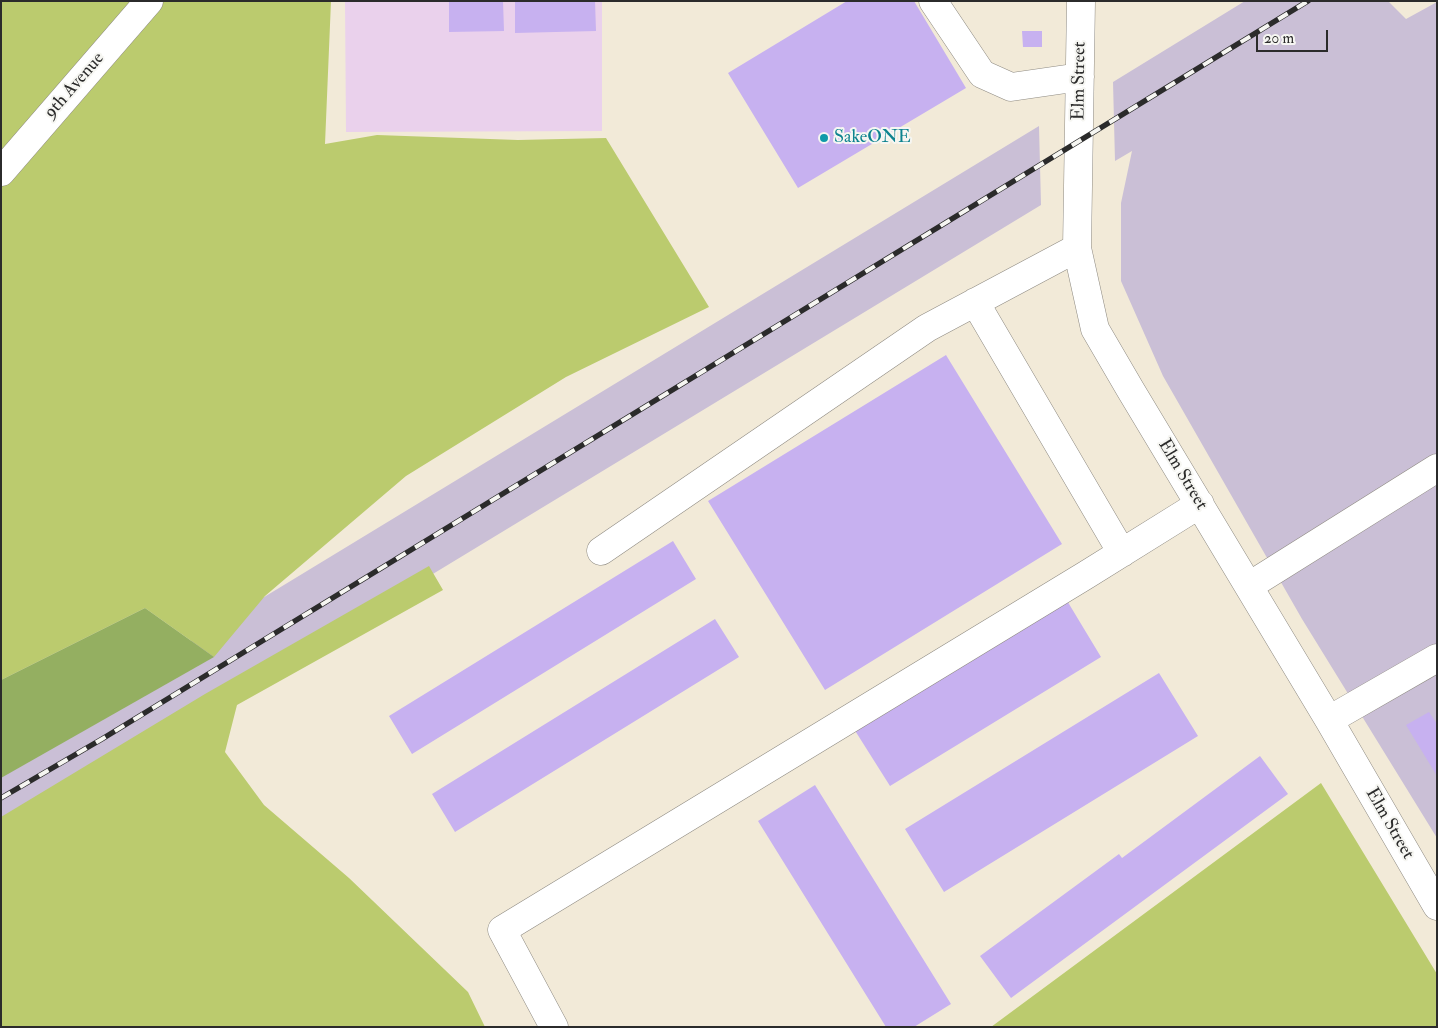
<!DOCTYPE html>
<html>
<head>
<meta charset="utf-8">
<style>
  body { margin:0 }
  #map { position:relative; width:1438px; height:1028px; overflow:hidden; background:#f2ead8; font-family:"IM FELL Double Pica",serif }
  canvas { display:block }
  .frame { position:absolute; inset:0; border:2px solid #2b2b2b; pointer-events:none }
  .scale { position:absolute; left:1256px; top:30px; width:72px; height:22px; box-sizing:border-box; border:2px solid #2b2b2b; border-top:0; padding-left:6px; font-size:15px; line-height:18px; white-space:nowrap; color:#2b2b2b; -webkit-text-stroke:4px #f6f6f2; paint-order:stroke }
</style>
</head>
<body>
<div id="map">
<canvas width="1438" height="1028"></canvas>
<div class="frame"></div>
<div class="scale">20 m</div>
</div>
<script>
const g = document.querySelector('canvas').getContext('2d');
g.lineJoin = 'round';
function fill(path, color) { g.fillStyle = color; g.fill(path, 'evenodd'); }
const poly = rows => new Path2D(rows.map(r => 'M' + r).join(''));
function stroke(path, color, width, dash) { g.strokeStyle = color; g.lineWidth = width; g.lineCap = dash ? 'butt' : 'round'; g.setLineDash(dash || []); g.stroke(path); }
function write(font, color, halo, rows, align = 'center') {
  g.font = font + ' "IM FELL Double Pica",serif'; g.lineWidth = 4; g.setLineDash([]); g.textBaseline = 'middle'; g.strokeStyle = halo; g.fillStyle = color; for (const [text, x, y, turn = 0] of rows) {
    g.save(); g.translate(x, y); g.rotate((+turn || 0) * Math.PI / 180); g.textAlign = isNaN(turn) ? turn : align; if (halo) g.strokeText(text, 0, 0); g.fillText(text, 0, 0); g.restore();
  }
}
fill(poly([
  [345,1,602,1,602,131,346,132]
]), '#ead1ec');
fill(poly([
  [1245,1,1388,1,1406,19,1437,2,1437,838,1302,619,1163,376,1121,281,1121,203,1132,151,1115,161,1113,82],
  [1039,126,1041,205,1,836,1,757]
]), '#cabfd6');
fill(poly([
  [1,1,331,1,325,144,377,135,518,140,606,138,709,307,566,377,406,476,265,596,214,657,145,608,1,680],
  [429,566,443,590,237,705,225,752,264,805,349,878,468,992,485,1027,1,1027,1,817,205,694],
  [1321,783,1437,974,1437,1027,991,1027]
]), '#bbcb6e');
fill(poly([
  [145,608,214,657,1,778,1,680]
]), '#94af61');
fill(poly([
  [449,1,503,1,504,31,449,32],
  [515,1,595,1,596,31,515,33],
  [847,1,914,1,966,88,798,188,728,73],
  [1022,31,1042,31,1042,47,1023,47],
  [946,355,1062,544,825,690,708,501],
  [673,541,696,579,412,754,389,716],
  [1066,599,1101,657,890,786,854,729],
  [715,619,739,657,455,832,432,794],
  [1159,673,1198,736,944,892,905,829],
  [1429,712,1437,724,1437,776,1406,725],
  [1260,756,1288,794,1011,998,980,956,1119,854,1122,858],
  [815,785,951,1004,914,1027,886,1027,758,821]
]), '#c7b1f0');
const minor = poly([
  [933,1,982,74,1011,87,1080,77],
  [1081,1,1077,248,1095,329,1130,389,1329,720,1437,906],
  [1,172,149,1],
  [975,302,1122,553],
  [601,551,927,328,1077,248],
  [1249,586,1437,468],
  [1329,720,1437,658],
  [554,1027,502,930,1086,575,1200,504]
]);
stroke(minor, '#8e8a82', 29);
stroke(minor, '#fff', 28);
const rail = poly([
  [1,798,102,739,1308,1]
]);
stroke(rail, '#2b2b2b', 5.5);
stroke(rail, '#f6f6f2', 4, [11]);
for (const [x, y, r, color] of [
  [824,138,5,"#0f9aa8"]
]) { const dot = new Path2D(); dot.arc(x, y, r, 0, 2 * Math.PI); g.fillStyle = color; g.fill(dot); stroke(dot, '#f6f6f2', 2); }
write('18px', '#2b2b2b', '#f6f6f2', [
  ["Elm Street",1080,81,-89],
  ["9th Avenue",75,86,-49],
  ["Elm Street",1182,475,59],
  ["Elm Street",1389,824,60]
]);
write('18px', '#0d838f', '#f6f6f2', [
  ["SakeONE",834,138]
], 'left');
</script>
</body>
</html>
